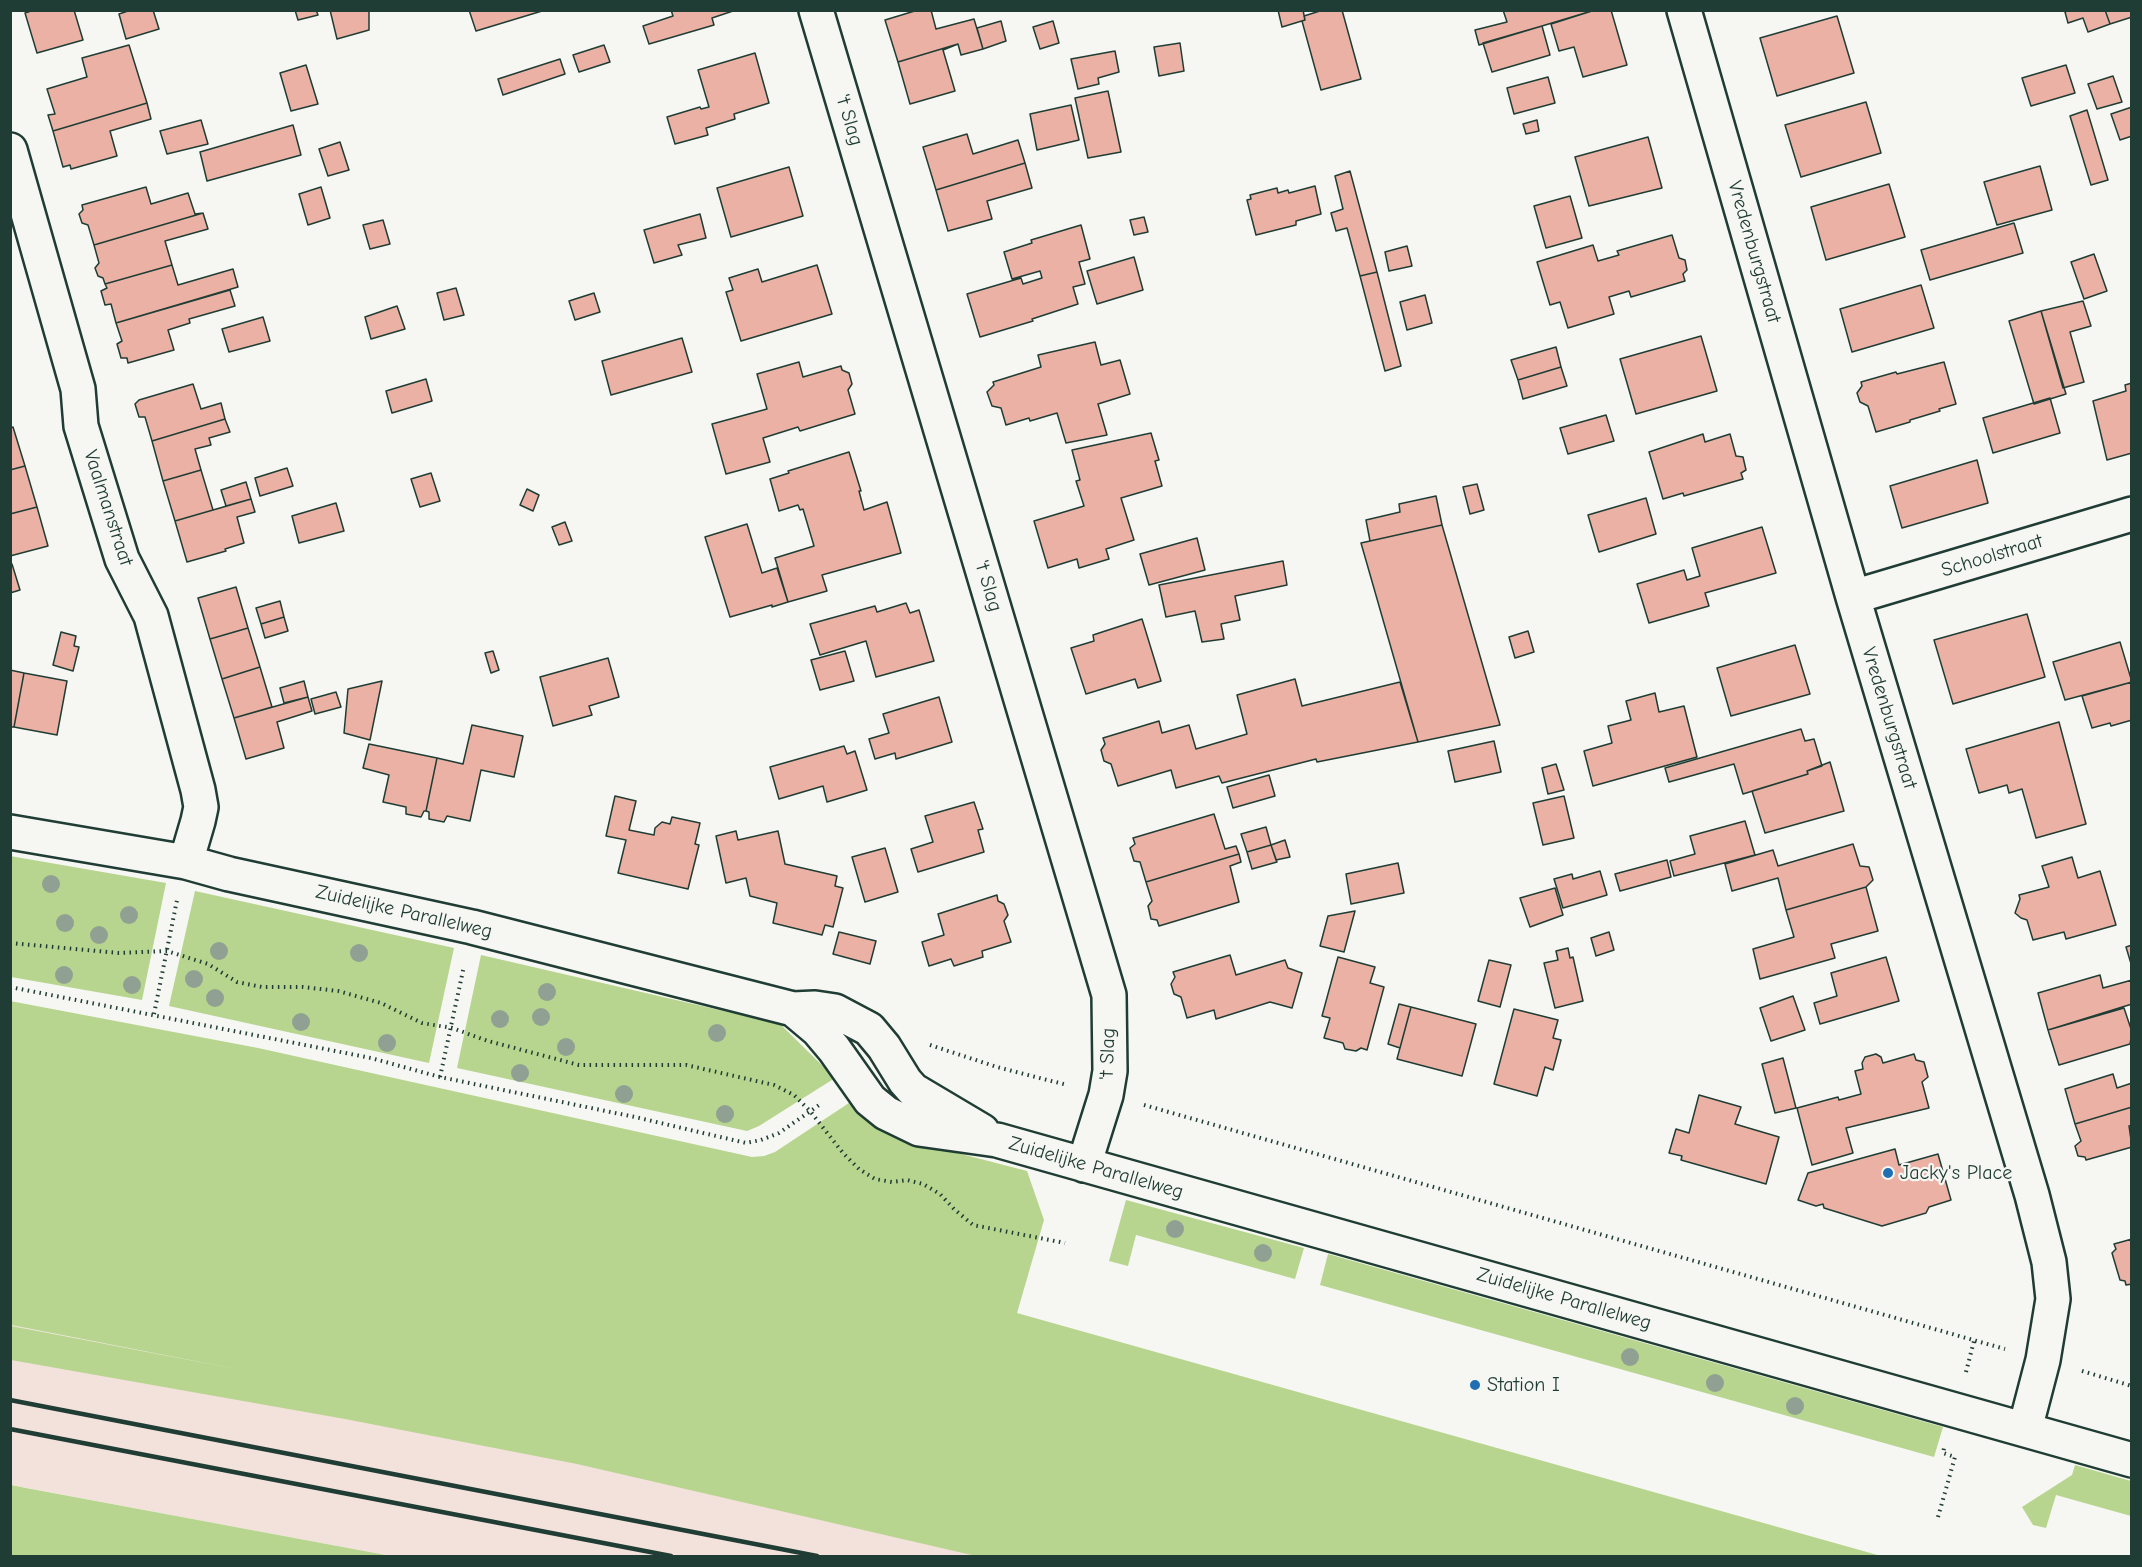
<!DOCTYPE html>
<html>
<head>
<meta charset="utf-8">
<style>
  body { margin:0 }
  #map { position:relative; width:2142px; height:1567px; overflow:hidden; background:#f6f6f2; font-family:"Comic Neue",sans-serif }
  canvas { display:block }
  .frame { position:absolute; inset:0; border:12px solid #1f3d34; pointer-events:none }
</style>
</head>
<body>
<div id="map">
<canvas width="2142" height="1567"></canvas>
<div class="frame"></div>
</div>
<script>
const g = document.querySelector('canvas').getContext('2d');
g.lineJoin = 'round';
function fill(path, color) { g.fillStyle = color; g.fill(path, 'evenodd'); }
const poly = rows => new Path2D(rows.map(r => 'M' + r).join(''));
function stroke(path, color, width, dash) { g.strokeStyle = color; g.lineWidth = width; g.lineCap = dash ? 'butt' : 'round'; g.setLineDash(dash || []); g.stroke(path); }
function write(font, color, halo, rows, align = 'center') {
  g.font = font + ' "Comic Neue",sans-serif'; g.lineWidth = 4.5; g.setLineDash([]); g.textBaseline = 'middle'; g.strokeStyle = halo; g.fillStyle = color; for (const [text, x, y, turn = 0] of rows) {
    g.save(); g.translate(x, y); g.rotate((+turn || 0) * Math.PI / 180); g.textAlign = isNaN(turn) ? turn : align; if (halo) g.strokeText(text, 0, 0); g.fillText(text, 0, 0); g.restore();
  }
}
fill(poly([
  [10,1325,952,1510,1071,1556,391,1556,11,1485]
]), '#f3e1db');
fill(poly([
  [10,856,166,883,142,1000,11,977],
  [195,891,454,948,429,1063,169,1006],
  [481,955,780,1024,835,1078,759,1126,747,1131,457,1068],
  [10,1001,258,1048,752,1157,764,1156,775,1152,855,1099,911,1141,1027,1171,1044,1220,1017,1313,1881,1556,976,1556,577,1464,345,1419,11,1360,11,1326,241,1370,11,1325],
  [1126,1200,1304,1248,1295,1279,1136,1235,1128,1266,1109,1261],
  [1328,1254,1943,1427,1934,1457,1320,1285],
  [2075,1465,2131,1481,2131,1516,2056,1495,2046,1528,2033,1525,2022,1507,2072,1475],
  [11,1485,26,1488,391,1556,11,1556]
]), '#b7d58e');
const building = poly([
  [34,10,74,10,83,40,37,53,25,13,34,10],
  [131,10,153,10,159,29,126,39,119,14,131,10],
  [295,10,316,10,318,15,298,20,295,10],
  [330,10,369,10,369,30,337,39,330,10],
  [469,10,542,10,542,11,476,31,469,10],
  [671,10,736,10,712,18,714,25,649,44,643,26,673,16,671,10],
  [918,10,931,10,936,29,974,19,983,49,961,55,958,44,898,62,885,20,918,10],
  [1278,10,1303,10,1305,20,1282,27,1278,10],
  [1323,10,1342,10,1361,79,1321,90,1302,21,1305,20,1304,16,1323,10],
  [1503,10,1595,10,1479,45,1475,30,1507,22,1503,10],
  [1595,10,1611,10,1627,65,1583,77,1574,47,1559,51,1551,24,1595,10],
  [2069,10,2105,10,2110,24,2088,32,2083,18,2068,23,2065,12,2069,10],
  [2105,10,2132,10,2132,17,2110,24,2105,10],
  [1837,16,1854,73,1777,96,1760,38,1837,16],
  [1001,21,1006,41,983,49,977,28,1001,21],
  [1053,21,1059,43,1040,49,1033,27,1053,21],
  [1542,26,1550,55,1492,72,1483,43,1542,26],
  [1180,43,1184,71,1159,76,1154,47,1180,43],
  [958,44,943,50,955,91,910,104,898,62,958,44],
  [129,45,147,103,53,131,48,115,55,114,47,89,87,77,82,58,129,45],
  [604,45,610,62,579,72,573,55,604,45],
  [1115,51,1119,72,1098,78,1099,84,1078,89,1071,59,1115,51],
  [755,53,769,103,734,114,735,119,706,128,708,135,675,144,667,117,700,107,701,109,709,107,698,70,755,53],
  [560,59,565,74,503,95,498,79,560,59],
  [306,65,318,104,291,111,280,73,306,65],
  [2066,65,2075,93,2031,106,2022,78,2066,65],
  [2113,76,2122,102,2097,109,2088,84,2113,76],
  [1548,77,1555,103,1514,114,1507,88,1548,77],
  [1108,91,1121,152,1088,158,1075,98,1108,91],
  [1866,102,1881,153,1801,177,1785,125,1866,102],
  [147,103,151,119,110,131,117,156,71,169,70,165,63,167,53,131,147,103],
  [1071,105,1079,140,1037,150,1030,114,1071,105],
  [2132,107,2132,136,2120,140,2111,114,2132,107],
  [2087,110,2108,180,2091,185,2070,116,2087,110],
  [201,120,208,144,167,154,160,131,201,120],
  [1537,120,1539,131,1526,134,1523,124,1537,120],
  [293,125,301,155,207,181,200,152,293,125],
  [967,134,973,154,1018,140,1025,163,936,190,923,147,967,134],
  [1648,137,1662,188,1589,206,1575,157,1648,137],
  [340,142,349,170,328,176,319,149,340,142],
  [1025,163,1032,188,987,201,992,219,948,231,936,190,1025,163],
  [2040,166,2052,210,1997,225,1984,182,2040,166],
  [789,167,803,216,731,237,717,188,789,167],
  [1350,171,1377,272,1360,276,1347,228,1336,231,1331,213,1343,209,1335,176,1350,171],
  [1889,184,1905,237,1826,260,1811,207,1889,184],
  [1315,186,1321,214,1296,221,1296,225,1256,235,1247,200,1251,199,1250,195,1277,188,1278,193,1288,190,1289,193,1315,186],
  [146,187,151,204,188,193,195,214,203,213,94,245,88,225,82,223,79,214,83,210,82,205,146,187],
  [321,187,330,218,308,225,299,194,321,187],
  [1570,196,1582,238,1546,248,1534,206,1570,196],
  [203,213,208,229,165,241,172,265,105,284,103,278,98,276,95,268,99,263,94,245,203,213],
  [700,214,706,238,678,245,682,255,654,263,644,230,700,214],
  [1144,217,1148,232,1134,235,1130,220,1144,217],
  [383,220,390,244,370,249,363,225,383,220],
  [2014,223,2023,253,1930,280,1921,250,2014,223],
  [1081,225,1090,259,1079,262,1085,284,1073,287,1078,304,1032,319,1033,321,980,337,967,294,1021,278,1023,284,1042,278,1040,271,1012,279,1004,252,1032,243,1031,240,1081,225],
  [1672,235,1679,258,1685,260,1687,270,1683,274,1685,281,1631,297,1629,291,1609,297,1614,314,1568,328,1560,302,1550,305,1537,262,1593,245,1598,261,1619,255,1617,251,1672,235],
  [1407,246,1412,266,1389,271,1385,252,1407,246],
  [2094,254,2107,291,2084,299,2071,262,2094,254],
  [1134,257,1143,290,1097,304,1087,271,1134,257],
  [172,265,178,285,233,269,238,287,116,323,111,304,105,305,101,291,107,288,105,284,172,265],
  [817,265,832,314,741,341,726,292,733,290,729,278,758,269,762,282,817,265],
  [1377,272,1401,366,1385,371,1360,276,1377,272],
  [1921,285,1934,328,1852,352,1840,309,1921,285],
  [456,288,464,315,444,320,437,293,456,288],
  [230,290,235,306,189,319,190,323,168,330,174,350,128,363,127,358,121,358,117,344,122,341,116,323,230,290],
  [594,293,600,312,575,320,569,301,594,293],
  [1425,295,1432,323,1407,330,1400,302,1425,295],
  [2083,301,2091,326,2070,332,2084,382,2063,388,2041,311,2083,301],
  [397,306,405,329,371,339,365,317,397,306],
  [2041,311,2066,394,2034,404,2009,321,2041,311],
  [263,317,270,341,229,352,222,329,263,317],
  [1701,336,1717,391,1636,414,1620,359,1701,336],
  [682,338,692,372,611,395,602,361,682,338],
  [1095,342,1101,365,1120,360,1130,394,1098,404,1107,435,1066,443,1057,413,1030,421,1029,418,1006,425,1001,408,992,406,987,392,994,385,993,382,1041,367,1038,355,1095,342],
  [1556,347,1561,367,1518,380,1511,360,1556,347],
  [799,362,803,377,841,366,842,370,849,373,852,384,848,390,855,414,800,431,798,427,763,438,770,462,726,474,712,424,767,409,757,374,799,362],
  [1944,362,1956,404,1939,409,1940,411,1910,420,1910,422,1876,432,1868,406,1860,402,1857,393,1862,386,1861,382,1896,372,1897,374,1944,362],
  [1561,367,1567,386,1523,399,1518,380,1561,367],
  [426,379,432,401,392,413,386,391,426,379],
  [2132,383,2132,453,2107,460,2093,401,2126,391,2125,385,2132,383],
  [193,384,201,409,221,403,225,419,152,441,145,417,139,417,135,404,139,400,193,384],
  [2050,398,2060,433,1993,453,1983,418,2050,398],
  [1606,415,1614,441,1568,454,1560,428,1606,415],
  [225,419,230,432,209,438,211,445,195,449,201,470,163,481,152,441,225,419],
  [13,427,25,466,10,470,10,428,13,427],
  [1151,433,1159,460,1155,461,1162,486,1121,498,1134,540,1106,549,1109,559,1079,568,1077,559,1048,568,1034,521,1084,506,1076,481,1080,480,1072,450,1151,433],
  [1703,434,1705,442,1730,434,1736,456,1743,457,1746,470,1741,473,1743,479,1684,496,1683,493,1663,499,1649,452,1703,434],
  [849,452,861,491,859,491,864,510,887,502,901,553,822,575,827,591,788,602,775,558,814,546,803,509,800,510,798,505,779,511,770,479,789,473,788,471,849,452],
  [1977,460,1988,503,1902,528,1890,486,1977,460],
  [25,466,37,507,10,514,10,470,25,466],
  [287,468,293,486,260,496,255,478,287,468],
  [201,470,213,510,175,521,163,481,201,470],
  [431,473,440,501,420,507,411,479,431,473],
  [246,482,251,499,226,506,221,490,246,482],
  [1477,484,1484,510,1470,514,1463,487,1477,484],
  [527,489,539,495,533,511,520,505,527,489],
  [1436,496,1442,525,1370,541,1366,520,1400,512,1399,504,1436,496],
  [1646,498,1656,534,1599,552,1588,515,1646,498],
  [251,499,255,512,237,517,244,543,225,549,226,551,187,562,175,521,251,499],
  [336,503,344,531,299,543,292,516,336,503],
  [37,507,48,546,10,556,10,514,37,507],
  [565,522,572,541,559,545,552,527,565,522],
  [747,524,762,573,777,568,788,602,772,607,772,605,730,617,705,537,747,524],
  [1442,525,1500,725,1418,742,1361,543,1442,525],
  [1762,527,1776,573,1705,593,1709,606,1649,623,1637,584,1684,570,1687,580,1700,576,1692,548,1762,527],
  [1197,538,1205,570,1149,585,1140,554,1197,538],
  [1283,561,1287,585,1235,596,1240,620,1221,624,1224,639,1202,642,1195,611,1166,617,1159,585,1283,561],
  [10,564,12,564,20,590,10,593,10,564],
  [236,587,248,628,210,639,198,598,236,587],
  [280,601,284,617,261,624,256,608,280,601],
  [906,603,910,613,919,610,934,661,876,677,866,641,820,655,810,624,875,606,877,612,906,603],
  [2027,614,2045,677,1953,704,1934,640,2027,614],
  [284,617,288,631,265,638,261,624,284,617],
  [1142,619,1161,681,1138,688,1135,679,1086,694,1071,648,1094,641,1093,635,1142,619],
  [248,628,260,667,222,679,210,639,248,628],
  [1528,631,1534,652,1515,658,1509,637,1528,631],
  [61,632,76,636,74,646,79,647,73,671,53,665,61,632],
  [2120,642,2132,682,2065,700,2053,662,2120,642],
  [1795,645,1810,694,1731,716,1717,668,1795,645],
  [493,651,499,670,491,673,485,653,493,651],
  [845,651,854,681,820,690,811,660,845,651],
  [608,658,619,697,589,706,592,715,553,726,540,677,608,658],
  [260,667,272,707,234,718,222,679,260,667],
  [10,670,24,673,14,727,10,727,10,670],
  [24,673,67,681,57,735,14,727,24,673],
  [1295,679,1302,706,1400,682,1418,742,1317,762,1316,759,1222,783,1219,776,1176,788,1171,770,1118,786,1111,764,1104,761,1101,750,1105,744,1103,738,1159,721,1162,733,1189,725,1196,749,1247,734,1237,695,1295,679],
  [304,681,308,697,284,703,280,688,304,681],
  [382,681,370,740,344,733,348,689,382,681],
  [2132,682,2132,720,2111,726,2110,723,2092,728,2082,696,2132,682],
  [336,692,341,707,315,714,311,699,336,692],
  [1655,693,1659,712,1684,706,1697,757,1593,786,1584,751,1612,743,1608,726,1631,720,1626,701,1655,693],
  [308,697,312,711,277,722,284,748,246,759,234,718,308,697],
  [939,697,952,742,896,759,895,753,875,759,869,739,889,733,883,714,939,697],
  [2059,722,2086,824,2036,838,2022,789,2009,793,2007,785,1979,793,1966,749,2059,722],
  [472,725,523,736,514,777,481,770,470,821,447,816,444,822,429,819,429,812,426,811,437,758,463,764,472,725],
  [1801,729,1805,741,1814,739,1822,766,1807,771,1808,774,1743,794,1734,764,1669,782,1665,768,1801,729],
  [1494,741,1501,772,1455,782,1448,751,1494,741],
  [369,744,437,758,426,811,424,811,421,817,406,814,406,807,383,802,389,775,363,768,369,744],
  [844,746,847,754,855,751,867,790,827,802,823,786,779,799,770,767,844,746],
  [1830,762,1844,811,1765,833,1752,791,1808,774,1807,771,1830,762],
  [1556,764,1564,790,1548,794,1542,768,1556,764],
  [1269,775,1275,796,1233,808,1227,787,1269,775],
  [615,796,636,801,629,830,654,835,655,828,662,822,670,824,672,817,700,823,695,844,699,845,688,889,618,873,626,840,606,836,615,796],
  [1564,796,1574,838,1543,845,1533,803,1564,796],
  [974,802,983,829,978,830,984,852,918,872,911,849,933,842,925,816,974,802],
  [1214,814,1225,849,1236,846,1239,854,1146,882,1140,862,1134,861,1130,848,1135,844,1133,838,1214,814],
  [1745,821,1755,855,1674,876,1670,861,1695,854,1690,836,1745,821],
  [1266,827,1271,845,1247,852,1241,834,1266,827],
  [736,831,738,840,778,831,785,864,837,876,835,886,843,888,833,927,825,925,822,935,773,923,777,903,750,896,746,878,726,883,716,836,736,831],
  [1285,840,1290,857,1276,860,1271,845,1285,840],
  [1853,844,1860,866,1869,867,1873,880,1866,887,1786,910,1778,878,1732,891,1725,864,1773,850,1778,866,1853,844],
  [1271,845,1277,862,1252,869,1247,852,1271,845],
  [885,848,898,892,865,902,852,857,885,848],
  [1239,854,1241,862,1230,866,1239,902,1159,926,1157,920,1151,919,1148,906,1152,901,1146,882,1239,854],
  [2072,857,2078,878,2100,871,2116,925,2066,939,2064,932,2033,940,2027,920,2021,918,2015,913,2020,899,2019,895,2049,887,2042,866,2072,857],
  [1667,860,1671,877,1620,891,1615,874,1667,860],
  [1398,863,1404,893,1351,904,1346,874,1398,863],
  [1600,871,1607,895,1563,908,1554,879,1572,874,1573,879,1600,871],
  [1866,887,1878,931,1831,944,1835,958,1760,979,1753,949,1794,937,1786,910,1866,887],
  [1555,888,1563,915,1530,927,1520,898,1555,888],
  [997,895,998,901,1004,904,1008,915,1004,921,1011,942,982,951,983,957,954,966,951,959,929,966,922,942,944,935,938,914,997,895],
  [1355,911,1344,952,1320,946,1328,916,1355,911],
  [839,932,876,941,870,964,833,954,839,932],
  [1609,932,1614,950,1596,956,1591,938,1609,932],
  [2132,945,2132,967,2126,947,2132,945],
  [1568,948,1570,958,1573,957,1583,1001,1555,1008,1544,963,1558,960,1556,951,1568,948],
  [1230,955,1236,975,1285,960,1288,968,1302,973,1292,1008,1270,1002,1216,1019,1214,1010,1187,1018,1181,997,1174,994,1171,984,1175,977,1173,972,1230,955],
  [1338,957,1375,967,1370,983,1384,987,1367,1050,1361,1048,1356,1051,1345,1049,1343,1043,1324,1038,1330,1018,1322,1016,1338,957],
  [1886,957,1899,1001,1820,1024,1814,1003,1837,996,1831,973,1886,957],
  [1489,960,1511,965,1500,1007,1478,1001,1489,960],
  [2100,975,2103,988,2132,980,2132,1004,2048,1030,2038,993,2100,975],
  [1793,996,1805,1030,1771,1041,1760,1008,1793,996],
  [1399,1004,1411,1007,1400,1048,1388,1044,1399,1004],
  [1411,1007,1476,1024,1462,1076,1397,1059,1411,1007],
  [2124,1008,2132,1032,2130,1044,2059,1065,2048,1030,2124,1008],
  [1514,1009,1558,1020,1553,1038,1561,1040,1553,1070,1545,1067,1537,1096,1494,1084,1514,1009],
  [1876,1054,1881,1057,1883,1063,1914,1054,1916,1060,1924,1062,1928,1077,1922,1082,1929,1108,1846,1128,1853,1153,1812,1165,1797,1108,1838,1097,1839,1100,1861,1094,1855,1071,1863,1069,1862,1063,1865,1057,1876,1054],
  [1783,1058,1796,1108,1775,1113,1762,1064,1783,1058],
  [2113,1074,2117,1088,2132,1083,2132,1107,2075,1124,2065,1089,2113,1074],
  [1699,1095,1741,1107,1735,1124,1779,1137,1766,1184,1681,1160,1682,1156,1669,1153,1676,1129,1689,1133,1699,1095],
  [2132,1107,2132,1125,2129,1126,2132,1147,2086,1160,2085,1157,2078,1156,2075,1146,2081,1141,2075,1124,2132,1107],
  [1895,1149,1899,1165,1938,1154,1951,1200,1929,1207,1926,1213,1882,1226,1824,1208,1823,1204,1816,1206,1798,1200,1808,1173,1895,1149],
  [2132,1239,2132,1284,2126,1285,2125,1281,2120,1280,2112,1253,2116,1249,2114,1244,2132,1239]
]);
fill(building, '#ebb1a5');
stroke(building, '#1f3d34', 1.5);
const minor = poly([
  [816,10,1109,995,1110,1071,1106,1095,1084,1165],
  [1684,10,1853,597,2032,1195,2049,1262,2053,1299,2043,1360,2025,1429],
  [10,150,78,389,81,426,122,559,151,616,198,790,201,807,198,821,186,862],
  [1853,597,2132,514],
  [10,832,186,862,229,874,472,927,793,1009,815,1008,835,1011,869,1029,884,1047,905,1081,913,1090,982,1131],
  [793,1009,818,1030,834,1049,870,1100,886,1113,919,1129,997,1140,2132,1460]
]);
stroke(minor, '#1f3d34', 38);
stroke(poly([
  [10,943,119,953,167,951,208,964,237,982,262,987,303,987,338,991,381,1003,422,1023,452,1028,488,1041,579,1065,686,1065,774,1085,794,1095,810,1111,843,1153,859,1169,875,1179,892,1182,907,1180,923,1184,940,1194,954,1209,973,1225,1065,1243],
  [10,987,371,1058,440,1077,635,1117,746,1143,761,1140,779,1133,822,1103],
  [154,1014,177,900],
  [930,1045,997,1067,1067,1085],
  [440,1077,464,966],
  [1144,1105,2005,1349],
  [2082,1371,2132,1386],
  [1966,1372,1974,1341],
  [1938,1517,1955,1457,1943,1453,1944,1448]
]), '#1f3d34', 4, [1.5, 4.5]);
stroke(minor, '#f6f6f2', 33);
stroke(poly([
  [10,1400,817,1556],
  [10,1429,671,1556]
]), '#1f3d34', 4.5);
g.fillStyle = '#90a193';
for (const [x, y] of [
  [51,884],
  [129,915],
  [65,923],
  [99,935],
  [219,951],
  [359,953],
  [64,975],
  [194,979],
  [132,985],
  [547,992],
  [215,998],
  [541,1017],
  [500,1019],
  [301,1022],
  [717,1033],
  [387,1043],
  [566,1047],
  [520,1073],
  [624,1094],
  [725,1114],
  [1175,1229],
  [1263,1253],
  [1630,1357],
  [1715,1383],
  [1795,1406]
]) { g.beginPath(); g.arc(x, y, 9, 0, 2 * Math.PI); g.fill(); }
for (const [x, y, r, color] of [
  [1888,1173,6,"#1f6fb2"],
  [1475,1385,6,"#1f6fb2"]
]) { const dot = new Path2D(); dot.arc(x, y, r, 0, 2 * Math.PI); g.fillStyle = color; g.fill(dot); stroke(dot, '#f6f6f2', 2); }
write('20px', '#1f3d34', '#f6f6f2', [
  ["'t Slag",849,120,73],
  ["Vredenburgstraat",1754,252,74],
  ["Vaalmanstraat",108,508,72],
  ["Schoolstraat",1992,556,-17],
  ["'t Slag",988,586,73],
  ["Vredenburgstraat",1889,718,73],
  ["Zuidelijke Parallelweg",404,912,13],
  ["'t Slag",1108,1054,-88],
  ["Zuidelijke Parallelweg",1096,1168,16],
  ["Zuidelijke Parallelweg",1564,1299,16]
]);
write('20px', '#1f3d34', '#f6f6f2', [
  ["Jacky's Place",1900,1173],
  ["Station I",1487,1385]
], 'left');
</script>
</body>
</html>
